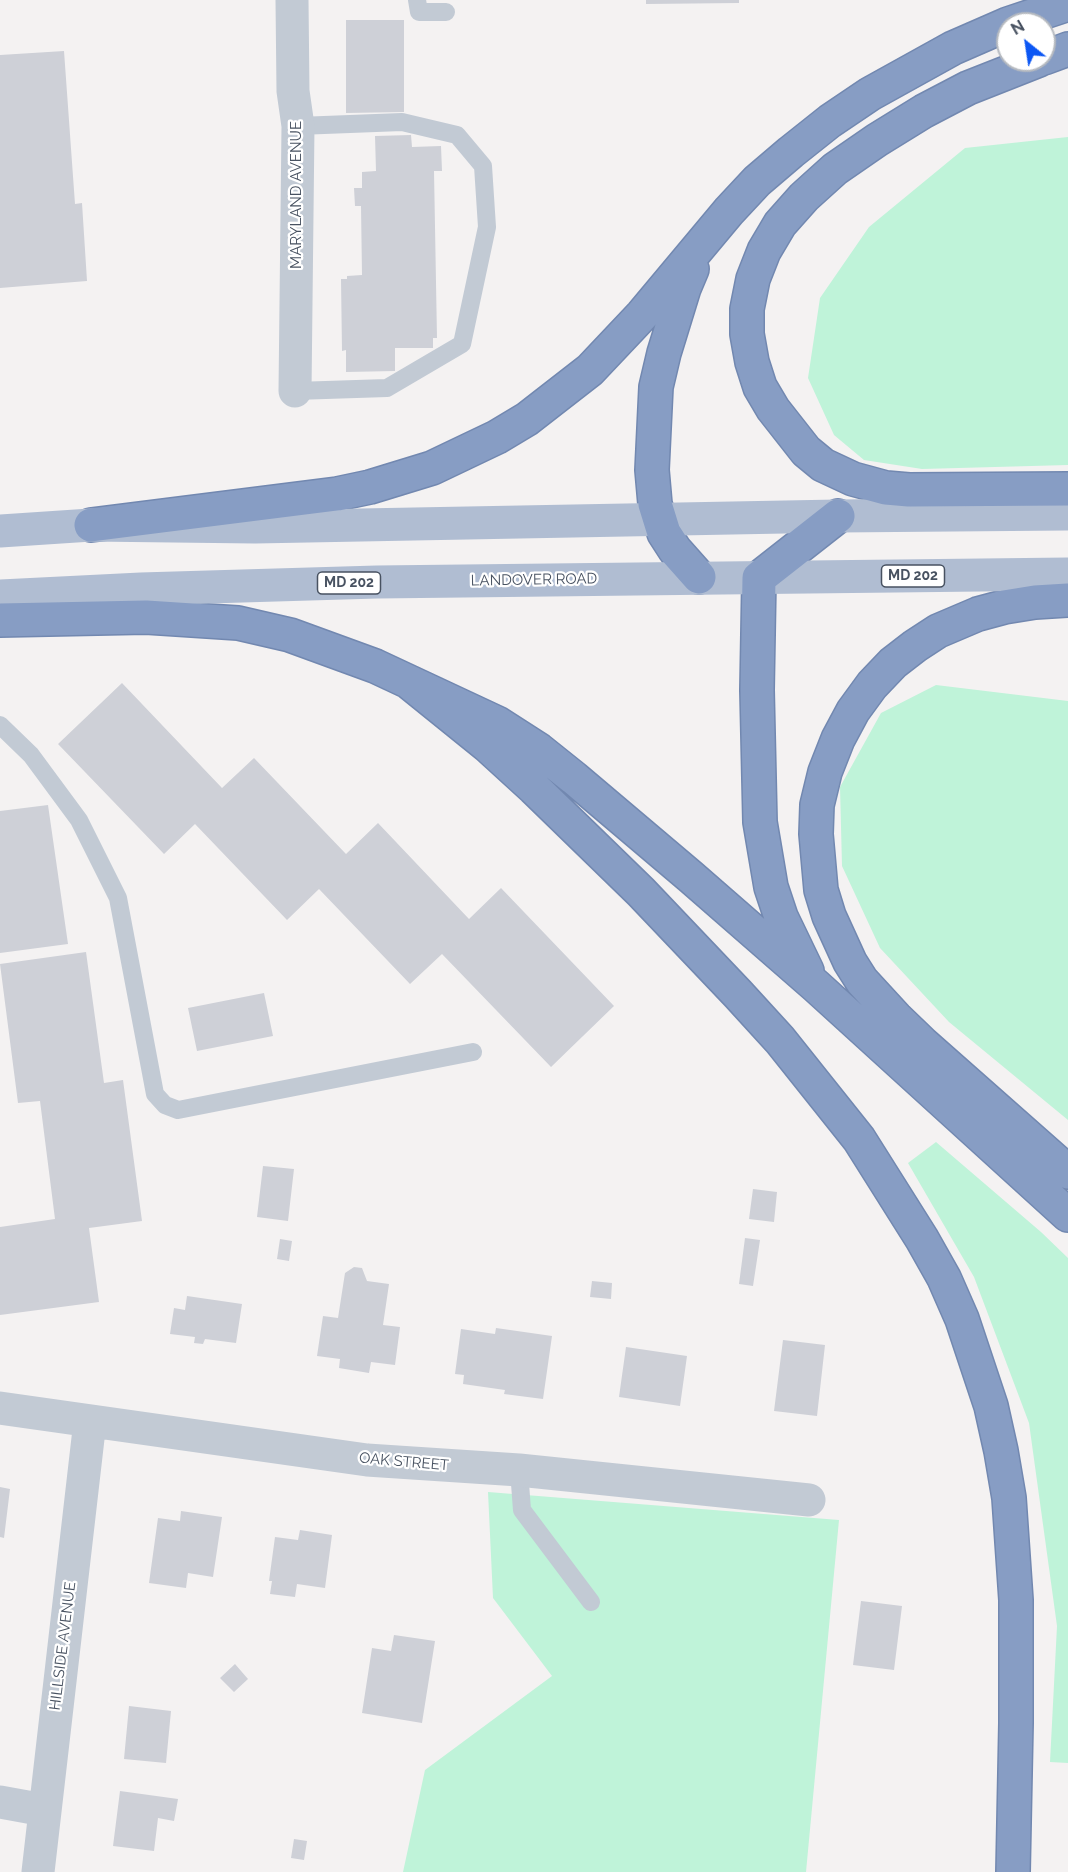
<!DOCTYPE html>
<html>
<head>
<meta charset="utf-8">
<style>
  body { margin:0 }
  #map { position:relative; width:1068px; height:1872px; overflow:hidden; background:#f4f2f2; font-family:Raleway,sans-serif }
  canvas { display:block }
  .north { position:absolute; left:996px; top:12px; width:60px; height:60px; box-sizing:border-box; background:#fff; border:2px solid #b6bac0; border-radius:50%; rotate:330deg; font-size:16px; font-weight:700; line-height:24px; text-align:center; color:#485261 }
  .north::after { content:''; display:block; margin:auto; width:21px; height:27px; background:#0c57f4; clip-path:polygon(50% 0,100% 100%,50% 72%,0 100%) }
</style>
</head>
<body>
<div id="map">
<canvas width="1068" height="1872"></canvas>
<div class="north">N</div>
</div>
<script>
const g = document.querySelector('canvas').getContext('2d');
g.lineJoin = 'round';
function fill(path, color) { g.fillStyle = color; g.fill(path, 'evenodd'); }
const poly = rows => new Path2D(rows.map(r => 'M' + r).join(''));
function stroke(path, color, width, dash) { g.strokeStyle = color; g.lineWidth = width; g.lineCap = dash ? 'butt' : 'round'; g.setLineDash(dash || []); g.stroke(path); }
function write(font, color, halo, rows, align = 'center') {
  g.font = font + ' Raleway,sans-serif'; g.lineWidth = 4.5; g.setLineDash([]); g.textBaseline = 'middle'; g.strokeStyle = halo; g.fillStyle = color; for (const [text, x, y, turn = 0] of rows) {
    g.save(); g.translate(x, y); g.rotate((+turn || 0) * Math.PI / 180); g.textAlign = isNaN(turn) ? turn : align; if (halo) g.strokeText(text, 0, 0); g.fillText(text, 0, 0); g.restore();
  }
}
fill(poly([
  [1068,137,1068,465,922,469,864,460,834,435,808,378,820,298,869,227,965,148],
  [936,685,1068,701,1068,1120,949,1022,880,948,842,866,840,787,881,713],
  [936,1142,1041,1232,1068,1258,1068,1763,1050,1762,1057,1626,1029,1423,974,1277,908,1163],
  [488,1492,839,1520,806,1872,403,1872,425,1770,552,1676,493,1598]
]), '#bff3d9');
fill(poly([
  [646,0,739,0,739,3,646,4],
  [346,20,404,20,404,112,346,113],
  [64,51,75,204,82,203,87,281,0,288,0,55],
  [411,135,412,147,441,146,442,171,434,171,437,338,433,338,433,348,395,348,395,371,346,372,346,350,342,351,341,279,347,279,347,276,362,275,361,206,355,206,354,188,362,188,362,172,376,171,375,136],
  [122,683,222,788,254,758,346,854,378,823,469,919,501,888,614,1006,551,1067,442,954,410,984,319,889,287,920,195,824,164,854,58,744],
  [48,805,68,944,0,953,0,811],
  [86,952,104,1083,123,1080,142,1221,89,1228,99,1302,0,1315,0,1227,55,1219,40,1101,18,1103,0,964],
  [264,993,273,1036,197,1051,188,1008],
  [263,1166,294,1169,288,1221,257,1217],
  [753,1189,777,1192,774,1222,749,1219],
  [745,1238,760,1240,753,1286,739,1284],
  [280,1239,292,1241,289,1261,277,1259],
  [354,1267,362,1268,367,1281,389,1284,383,1325,400,1327,395,1365,371,1362,369,1373,339,1368,340,1359,317,1356,323,1316,338,1318,345,1273],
  [592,1281,612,1283,611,1299,590,1297],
  [187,1296,242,1304,236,1343,205,1339,203,1344,194,1343,195,1337,170,1334,174,1308,185,1310],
  [496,1328,552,1336,543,1399,504,1394,505,1390,463,1384,464,1375,455,1374,461,1329,495,1334],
  [783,1340,825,1345,817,1416,774,1411],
  [626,1347,687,1356,680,1406,619,1397],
  [0,1487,10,1489,4,1538,0,1537],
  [181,1511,222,1517,213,1577,188,1573,186,1588,149,1583,158,1518,180,1521],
  [300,1530,332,1535,325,1588,297,1584,295,1597,270,1594,272,1581,269,1581,275,1537,298,1540],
  [861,1601,902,1606,894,1670,853,1665],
  [394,1635,435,1641,422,1723,362,1713,372,1648,391,1651],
  [235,1664,248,1679,234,1692,220,1678],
  [129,1706,171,1711,166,1763,124,1759],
  [120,1791,178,1799,174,1821,158,1818,154,1851,113,1846],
  [294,1839,307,1841,304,1860,291,1858]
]), '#ced0d7');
const motorway = poly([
  [1008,24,1068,4],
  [1044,58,1068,49],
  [1039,60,968,88,924,111,877,140,835,169,804,197,780,224,764,251,753,279,747,309,747,334,752,362,760,387,773,409,806,451,823,465,853,479,886,488,909,490,1068,489],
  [692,269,684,288,664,353,656,387,652,470,655,504,664,533,675,550,699,577],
  [91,525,337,494,370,487,432,468,497,437,527,419,590,370,642,315,729,211,757,181,791,152,830,121,870,94,953,48,1008,24],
  [1068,600,1035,602,1004,607,978,614,938,631,915,646,893,663,872,685,853,711,838,739,825,772,817,805,816,834,821,890,829,916,850,962,862,981,896,1018,922,1043,1068,1172],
  [0,620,146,617,238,623,290,635,375,666,497,723,539,750,574,778,691,877,816,986,1068,1215],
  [410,683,488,746,534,788,641,892,738,994,780,1040,859,1139,922,1239,944,1278,962,1319,991,1406,1001,1451,1009,1498,1016,1600,1016,1723,1013,1872],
  [807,971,781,917,771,887,760,822,757,690,759,578,838,516]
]);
stroke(motorway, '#7288b0', 36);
stroke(poly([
  [417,0,419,12,446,12],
  [295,391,387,388,462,344,487,227,483,166,457,135,402,122,298,126],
  [0,725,31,755,79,820,118,898,155,1094,165,1105,178,1110,473,1052],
  [519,1470,522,1510,591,1602]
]), '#c2cad4', 18);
stroke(poly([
  [292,0,293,91,298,126,295,391],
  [0,1408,367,1460,519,1470,809,1500],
  [0,1802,44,1810],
  [38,1872,90,1421]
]), '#c2cad4', 33);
stroke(poly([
  [0,531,91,525,255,527,838,516,1068,514],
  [0,596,141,589,377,582,1068,574]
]), '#b0bdd2', 33);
stroke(motorway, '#879dc4', 33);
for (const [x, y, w] of [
  [913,576,63],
  [349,583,63]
]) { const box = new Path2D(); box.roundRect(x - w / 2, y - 11, w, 22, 4.5); g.fillStyle = '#fff'; g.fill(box); stroke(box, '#485261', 1.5); }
write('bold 14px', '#485261', null, [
  ["MD 202",913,576],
  ["MD 202",349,583]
]);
write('15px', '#485261', '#fff', [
  ["MARYLAND AVENUE",296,195,-90],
  ["LANDOVER ROAD",534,580,-1],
  ["OAK STREET",404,1462,5],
  ["HILLSIDE AVENUE",63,1646,-83]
]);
</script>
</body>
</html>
